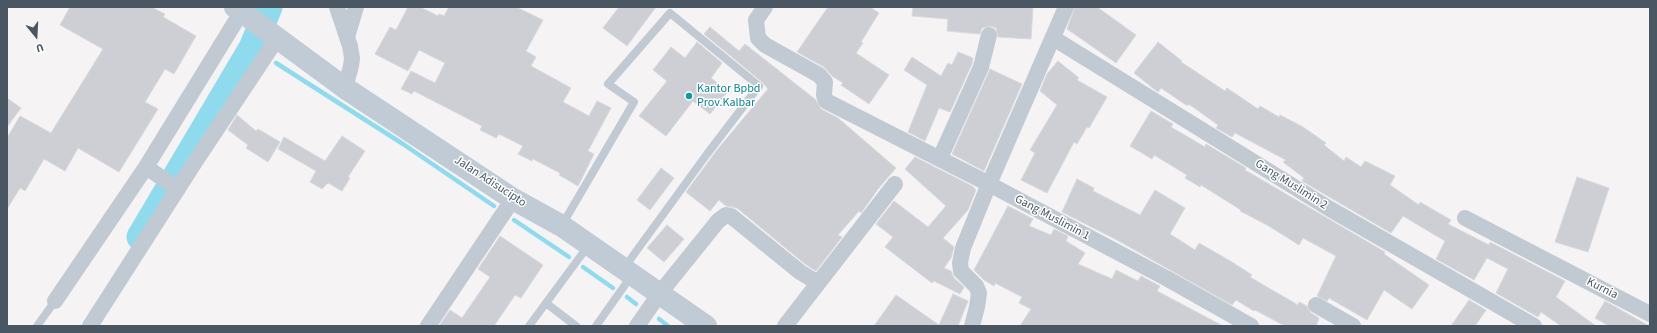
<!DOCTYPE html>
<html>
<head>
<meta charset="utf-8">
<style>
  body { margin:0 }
  #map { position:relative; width:1657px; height:333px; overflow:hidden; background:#f5f3f3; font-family:"Source Sans 3",sans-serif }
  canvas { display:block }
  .frame { position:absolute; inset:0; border:8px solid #4a5661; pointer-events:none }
  .north { position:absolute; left:16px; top:16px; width:40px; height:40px; -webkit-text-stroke:3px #fff; paint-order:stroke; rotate:162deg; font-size:11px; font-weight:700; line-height:16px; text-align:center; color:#4a5661 }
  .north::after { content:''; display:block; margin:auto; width:14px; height:18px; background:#4a5661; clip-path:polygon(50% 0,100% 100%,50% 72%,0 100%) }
</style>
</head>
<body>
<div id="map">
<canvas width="1657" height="333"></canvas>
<div class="frame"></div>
<div class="north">U</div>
</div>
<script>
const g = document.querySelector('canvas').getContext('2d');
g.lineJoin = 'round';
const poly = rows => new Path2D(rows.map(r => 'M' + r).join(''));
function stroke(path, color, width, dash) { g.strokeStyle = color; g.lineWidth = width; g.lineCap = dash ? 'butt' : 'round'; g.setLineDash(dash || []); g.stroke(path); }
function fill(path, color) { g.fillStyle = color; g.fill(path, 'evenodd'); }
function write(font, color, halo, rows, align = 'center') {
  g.font = font + ' "Source Sans 3",sans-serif'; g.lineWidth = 3; g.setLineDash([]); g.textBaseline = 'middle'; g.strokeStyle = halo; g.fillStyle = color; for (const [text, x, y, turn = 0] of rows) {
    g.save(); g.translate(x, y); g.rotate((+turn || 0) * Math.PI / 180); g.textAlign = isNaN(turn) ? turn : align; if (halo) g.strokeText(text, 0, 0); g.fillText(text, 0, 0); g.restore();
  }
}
stroke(poly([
  [252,48,255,49],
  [276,63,403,144,494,206],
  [514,220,569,257],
  [583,267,613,288],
  [627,297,636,304],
  [659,319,668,326]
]), '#90daee', 4.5);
stroke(poly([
  [140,237,252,48,269,7]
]), '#90daee', 27);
const building = poly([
  [70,7,151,7,165,14,163,17,196,36,174,74,165,69,145,102,158,109,119,172,78,148,65,171,44,159,25,191,20,188,7,209,7,138,20,116,51,133,103,49,60,25,70,7],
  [408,7,420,7,438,16,439,14,444,16,449,7,516,7,543,20,526,51,536,57,531,66,571,88,563,102,589,116,597,101,611,108,588,151,594,154,578,186,559,175,560,173,533,159,532,161,518,154,523,146,499,134,496,138,480,130,482,126,453,111,414,91,412,94,401,89,411,71,435,83,445,63,419,50,408,71,375,54,390,27,396,30,408,7],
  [619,7,656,7,627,46,603,28,619,7],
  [828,7,870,7,879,13,861,42,863,43,856,53,889,75,869,104,841,85,843,83,832,76,824,67,797,52,828,7],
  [913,7,1033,7,1031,39,998,37,996,28,991,26,982,28,980,34,947,31,948,19,912,16,913,7],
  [1075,7,1097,7,1136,35,1116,63,1067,29,1075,7],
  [710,27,739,51,745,44,816,100,821,109,838,118,896,168,878,189,861,213,859,211,838,235,842,237,816,271,805,264,737,208,726,206,719,200,710,211,686,192,717,150,768,89,762,82,704,34,710,27],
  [697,42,722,63,711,78,728,91,710,114,693,101,666,136,639,116,667,81,653,70,671,47,685,58,697,42],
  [1158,42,1182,61,1181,62,1225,91,1227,88,1258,109,1260,106,1279,117,1280,115,1303,127,1326,143,1324,145,1344,161,1346,157,1361,167,1365,161,1395,176,1390,185,1419,205,1420,202,1451,220,1448,224,1489,245,1490,242,1565,281,1556,297,1596,326,1561,326,1541,312,1538,317,1496,293,1508,269,1487,258,1474,280,1436,259,1445,241,1403,216,1391,233,1302,181,1304,178,1283,162,1286,160,1235,133,1232,137,1216,128,1218,125,1190,105,1186,105,1161,88,1158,92,1154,89,1134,73,1158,42],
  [958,52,973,58,972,64,950,112,939,108,925,141,908,132,927,85,904,70,912,57,941,76,948,63,952,65,958,52],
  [1058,61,1079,78,1077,80,1107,97,1089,128,1087,127,1077,144,1074,142,1047,193,1021,180,1035,153,1030,150,1057,105,1040,91,1047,74,1058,61],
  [990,69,1022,84,984,171,952,154,990,69],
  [7,98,21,108,7,127,7,98],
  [1151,111,1173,124,1171,127,1205,147,1206,144,1246,168,1245,170,1385,252,1384,254,1429,285,1412,309,1384,290,1367,320,1329,298,1327,301,1317,296,1336,256,1303,238,1299,245,1267,225,1240,211,1241,210,1201,185,1200,187,1185,178,1187,175,1154,155,1152,159,1130,146,1151,111],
  [237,115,256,131,258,129,280,142,268,162,246,148,248,145,228,130,237,115],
  [342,136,365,151,348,177,350,178,342,191,328,183,322,189,310,182,316,171,278,149,284,137,325,161,342,136],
  [915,157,972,186,976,190,968,210,943,238,954,247,951,258,944,268,951,271,954,278,964,287,960,294,934,281,932,283,885,247,893,237,876,224,894,201,928,227,946,206,905,169,915,157],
  [661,168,674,178,650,210,637,200,661,168],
  [1577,177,1609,188,1588,252,1555,242,1577,177],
  [1077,179,1094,188,1093,191,1140,215,1155,190,1185,208,1170,234,1195,250,1199,243,1232,262,1252,275,1250,277,1267,287,1298,305,1299,302,1307,306,1311,313,1319,318,1316,326,1285,326,1255,310,1254,311,1236,300,1232,305,1117,240,1062,212,1077,179],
  [1008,206,1033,219,1029,226,1051,235,1054,229,1068,236,1066,241,1085,253,1078,264,1112,279,1116,270,1138,281,1141,276,1160,286,1157,291,1223,326,1020,326,1031,309,1019,303,1022,297,995,283,994,286,984,280,974,270,1008,206],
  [667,225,684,239,664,262,647,248,667,225],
  [500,236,543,265,521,298,515,295,494,326,439,326,450,310,462,318,490,277,478,269,500,236],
  [953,294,968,301,958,326,874,326,896,295,939,325,953,294],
  [1469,300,1486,310,1475,326,1451,326,1469,300],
  [1605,301,1614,306,1649,326,1609,326,1595,318,1605,301]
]);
fill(building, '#cdcfd5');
stroke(building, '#d7d9de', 1);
stroke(poly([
  [562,225,634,102,608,84,670,13,759,86,707,154,624,268],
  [546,303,576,326],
  [37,326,55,301],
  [529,326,588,246],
  [596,326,632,275]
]), '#c1cad2', 8);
stroke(poly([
  [337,7,350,46,352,58,351,66,345,88],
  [765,7,756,20,758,38,765,45,819,75,825,82,824,95,826,101,989,184,1066,7],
  [347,37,356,7],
  [1053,38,1330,209,1534,326],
  [940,158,981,67,989,35],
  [146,167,178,189],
  [1465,218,1650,314],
  [55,301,146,167,242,11],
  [1316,305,1353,326],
  [90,326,195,162,278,37],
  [428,326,513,199],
  [637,326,660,293,718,221,726,215,731,216,800,272,818,283],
  [785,326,895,184],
  [972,326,977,307,979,293,976,286,961,271,960,263,963,248,989,184,1166,278,1251,326]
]), '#c1cad2', 16);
stroke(poly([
  [235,7,345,88,513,199,562,226,706,326]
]), '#c1cbd6', 22);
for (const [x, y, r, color] of [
  [689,96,4,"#0f9aa8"]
]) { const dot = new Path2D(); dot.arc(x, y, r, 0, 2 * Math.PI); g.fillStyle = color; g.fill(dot); stroke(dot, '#fff', 1.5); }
write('12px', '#0d838f', '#fff', [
  ["Kantor Bpbd",697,89],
  ["Prov.Kalbar",697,103]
], 'left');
write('12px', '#4a5661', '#fff', [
  ["Jalan Adisucipto",490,182,33],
  ["Gang Muslimin 2",1291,185,32],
  ["Gang Muslimin 1",1052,218,28],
  ["Kurnia",1602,289,27]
]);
</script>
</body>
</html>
